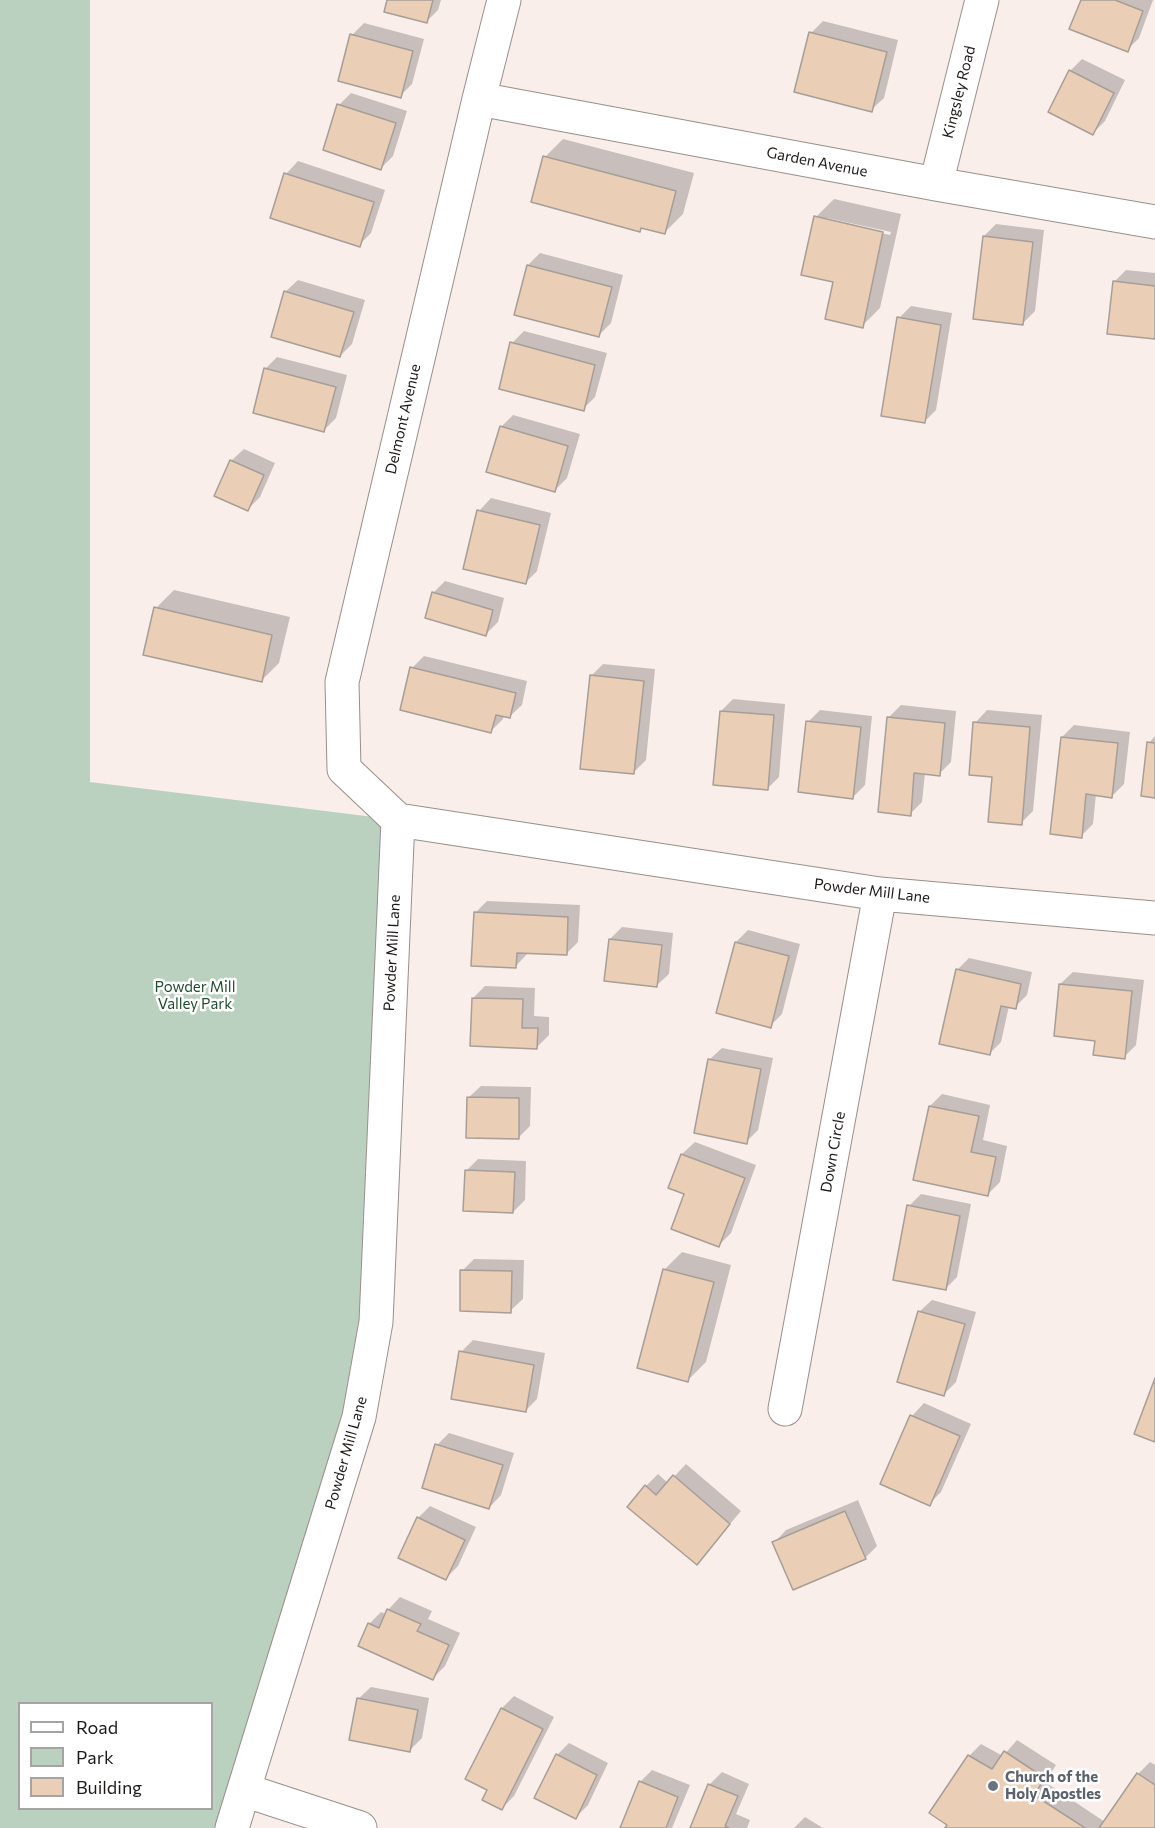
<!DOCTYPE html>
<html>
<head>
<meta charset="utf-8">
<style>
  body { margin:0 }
  #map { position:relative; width:1155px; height:1828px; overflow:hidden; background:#faeeea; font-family:Commissioner,sans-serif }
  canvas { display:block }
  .legend { position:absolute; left:18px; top:1702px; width:195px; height:108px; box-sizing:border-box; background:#fff; border:2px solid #a5a3a3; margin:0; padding:8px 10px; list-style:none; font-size:18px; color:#1e1a18 }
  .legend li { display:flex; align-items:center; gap:12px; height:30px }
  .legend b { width:30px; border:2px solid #a5a3a3 }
</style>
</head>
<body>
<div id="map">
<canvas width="1155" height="1828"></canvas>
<ul class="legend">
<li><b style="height:8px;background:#fff"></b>Road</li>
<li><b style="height:16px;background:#bad1bf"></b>Park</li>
<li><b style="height:16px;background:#ebceb6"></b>Building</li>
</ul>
</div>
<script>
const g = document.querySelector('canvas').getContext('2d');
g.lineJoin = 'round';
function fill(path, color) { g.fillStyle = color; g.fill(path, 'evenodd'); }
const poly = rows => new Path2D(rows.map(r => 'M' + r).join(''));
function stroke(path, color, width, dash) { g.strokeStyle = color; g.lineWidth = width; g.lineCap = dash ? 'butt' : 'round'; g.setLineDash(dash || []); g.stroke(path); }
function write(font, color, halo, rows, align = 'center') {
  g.font = font + ' Commissioner,sans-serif'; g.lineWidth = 5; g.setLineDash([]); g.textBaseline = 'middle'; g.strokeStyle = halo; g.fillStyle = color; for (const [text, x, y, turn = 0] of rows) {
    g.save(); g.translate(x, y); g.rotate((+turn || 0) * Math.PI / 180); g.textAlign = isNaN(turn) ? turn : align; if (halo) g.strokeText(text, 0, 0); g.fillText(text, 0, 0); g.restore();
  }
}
fill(poly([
  [0,0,90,0,90,782,398,820,376,1322,232,1828,0,1828],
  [20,1704,212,1704,212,1808,20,1808]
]), '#bad1bf');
fill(poly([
  [388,0,441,0,438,10,426,22],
  [1082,0,1153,0,1139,38,1127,50],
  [823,21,898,40,884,98,871,110,811,33],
  [364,23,424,39,412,84,400,96,352,35],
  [1082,59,1125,80,1105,121,1093,133,1070,71],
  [351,93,407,111,393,156,381,168,339,105],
  [563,139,694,173,683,214,665,232,643,227,639,230,545,157],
  [298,161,385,190,371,233,359,245,272,217,286,174],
  [834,199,901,214,880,308,862,326,816,217],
  [827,218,891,232,890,235,827,221],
  [996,224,1044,230,1035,311,1023,323,984,236],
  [540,253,623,275,611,323,599,335,528,265],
  [1126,270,1155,273,1155,338,1114,282],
  [298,280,365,300,352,344,340,356,285,292],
  [911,306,952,313,936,410,924,422,899,318],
  [524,331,607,353,595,397,583,409,512,343],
  [277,357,347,375,336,418,324,430,265,369],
  [513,415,580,434,567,478,555,490,501,427],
  [244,449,275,463,260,497,248,509,231,461],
  [491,498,551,513,537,571,525,583,479,511],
  [445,581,504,598,498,622,486,634,433,593],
  [174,590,290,617,279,663,261,681,156,608],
  [424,656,527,681,522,705,509,717,504,715,503,719,491,731,412,668],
  [603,664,655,669,646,760,634,772,591,676],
  [733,699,785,704,779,777,767,789,721,711],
  [901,705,956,711,951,762,939,774,925,773,922,802,910,814,889,717],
  [820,710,872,716,865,785,853,797,808,722],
  [987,710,1042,715,1033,811,1021,823,994,776,975,723],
  [1074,725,1130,732,1124,784,1112,796,1096,794,1093,824,1081,836,1062,737],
  [1155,736,1155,796,1149,743],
  [487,901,580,905,578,942,566,954,527,952,527,954,515,967,475,913],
  [622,927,673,933,669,974,656,986,610,939],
  [748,930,800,944,782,1014,770,1026,736,942],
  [969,958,1032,972,1027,995,1015,1007,1009,1006,1001,1042,989,1054,957,970],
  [1073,972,1144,980,1136,1045,1124,1057,1097,1040,1060,984],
  [485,986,535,988,534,1016,549,1017,549,1035,537,1047,473,998],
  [722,1048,773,1058,758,1130,746,1142,709,1060],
  [481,1086,531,1087,530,1126,518,1138,468,1098],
  [942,1094,990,1105,983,1140,1007,1146,1000,1182,988,1194,930,1106],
  [695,1142,756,1165,731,1233,719,1245,686,1193,670,1188,682,1154],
  [478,1159,526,1161,525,1200,513,1212,466,1171],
  [921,1194,971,1204,957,1277,945,1289,909,1206],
  [682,1252,731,1265,706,1362,688,1380,664,1270],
  [474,1259,524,1260,523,1299,510,1311,462,1271],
  [932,1300,976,1312,956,1382,944,1394,919,1312],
  [473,1340,545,1353,537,1399,525,1411,461,1352],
  [924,1403,971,1424,941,1492,929,1504,882,1483,912,1416],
  [449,1433,514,1453,501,1495,489,1508,437,1445],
  [686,1464,741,1511,697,1563,646,1486,658,1474,668,1483],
  [858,1500,877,1546,865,1558,774,1543,786,1530],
  [430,1506,476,1527,458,1566,446,1578,418,1518],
  [400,1597,432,1611,428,1619,460,1633,445,1666,433,1678,369,1624,381,1612,386,1614,388,1610],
  [371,1687,429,1698,422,1738,410,1750,358,1699],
  [514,1696,554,1717,514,1796,502,1808,502,1708],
  [1017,1740,1056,1765,1045,1782,1105,1822,1138,1774,1150,1762,1155,1765,1155,1828,947,1828,969,1756,981,1744,1003,1756],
  [569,1743,608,1763,588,1805,576,1817,557,1755],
  [652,1770,690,1785,672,1828,622,1828,640,1782],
  [722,1772,749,1784,736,1814,750,1820,747,1828,692,1828,709,1785],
  [805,1817,823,1828,794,1828]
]), '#0003');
const building = poly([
  [387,0,433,0,427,23,384,12,387,0],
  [1081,0,1115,0,1143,11,1128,52,1069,29,1081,0],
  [809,32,887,52,872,112,794,92,809,32],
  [350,34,413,51,401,98,338,81,350,34],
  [1069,70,1114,93,1093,135,1048,112,1069,70],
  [337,104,396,123,381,170,323,150,337,104],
  [543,156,676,191,665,234,641,228,640,232,531,202,543,156],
  [284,173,374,202,360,247,270,218,284,173],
  [814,216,883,232,863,328,825,319,833,282,801,275,814,216],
  [983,236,1033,242,1023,325,973,319,983,236],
  [527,265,612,287,599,337,514,315,527,265],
  [1113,281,1155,286,1155,339,1107,334,1113,281],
  [284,291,354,312,340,357,271,337,284,291],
  [897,317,941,325,925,423,881,416,897,317],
  [510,342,595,365,584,411,499,389,510,342],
  [264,368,336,387,324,432,253,413,264,368],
  [500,426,568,446,555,492,486,472,500,426],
  [230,460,264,475,248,511,214,496,230,460],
  [477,510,540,525,526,584,463,569,477,510],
  [432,592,493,610,486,636,425,618,432,592],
  [154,607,272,635,262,682,143,655,154,607],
  [410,667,516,693,510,718,496,715,491,733,400,710,410,667],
  [590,675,644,681,634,774,580,769,590,675],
  [720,711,774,715,768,790,713,785,720,711],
  [887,717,945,723,940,776,914,773,911,816,878,812,887,717],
  [806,721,861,727,853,799,798,792,806,721],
  [973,722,1030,727,1022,825,988,822,992,777,969,775,973,722],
  [1061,737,1118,743,1112,798,1086,794,1082,838,1050,834,1061,737],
  [1147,742,1155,743,1155,798,1141,796,1147,742],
  [474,912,568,917,567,955,517,953,516,968,471,966,474,912],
  [609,939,662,945,657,987,604,981,609,939],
  [735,942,789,956,771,1028,716,1013,735,942],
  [956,969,1021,984,1016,1009,1001,1006,990,1055,939,1044,956,969],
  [1059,984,1132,991,1125,1059,1093,1055,1095,1041,1054,1036,1059,984],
  [472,998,523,999,522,1028,538,1028,537,1049,470,1046,472,998],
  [708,1059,761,1069,747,1144,694,1133,708,1059],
  [467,1097,519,1098,519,1139,466,1138,467,1097],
  [929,1106,979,1116,971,1152,996,1157,988,1196,913,1180,929,1106],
  [681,1154,745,1178,719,1247,671,1229,684,1194,668,1188,681,1154],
  [465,1170,515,1172,513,1213,463,1211,465,1170],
  [907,1205,960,1216,946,1290,893,1280,907,1205],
  [663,1269,714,1282,688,1382,637,1368,663,1269],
  [460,1270,512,1271,511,1313,460,1311,460,1270],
  [918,1311,965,1324,944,1396,897,1382,918,1311],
  [459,1351,534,1365,526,1412,451,1399,459,1351],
  [1155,1378,1155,1442,1134,1434,1155,1378],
  [910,1415,960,1436,930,1506,880,1484,910,1415],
  [435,1444,503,1465,489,1509,422,1488,435,1444],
  [673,1475,730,1524,697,1565,627,1507,645,1485,656,1495,673,1475],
  [845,1511,866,1559,793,1590,772,1542,845,1511],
  [417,1517,465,1540,446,1580,398,1558,417,1517],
  [387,1609,421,1624,417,1631,449,1645,433,1680,358,1646,368,1623,379,1628,387,1609],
  [357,1698,418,1710,410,1752,349,1740,357,1698],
  [501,1708,543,1729,502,1810,482,1800,487,1790,465,1779,501,1708],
  [1004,1751,1045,1778,1034,1795,1085,1828,945,1828,947,1825,929,1813,968,1755,992,1769,1004,1751],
  [556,1754,597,1775,576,1819,534,1798,556,1754],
  [1137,1773,1155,1785,1155,1828,1099,1828,1137,1773],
  [639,1781,678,1797,666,1828,620,1828,639,1781],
  [708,1784,738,1796,725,1826,729,1828,690,1828,708,1784]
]);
fill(building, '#ebceb6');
stroke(building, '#a69e97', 1.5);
const street = poly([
  [479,99,936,184,1155,222],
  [936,184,982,0],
  [398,820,344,769,342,682,479,99,504,0],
  [398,820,880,894,1155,918],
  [785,1409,880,894],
  [244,1790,360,1828],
  [232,1828,359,1417,376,1322,398,820]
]);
stroke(street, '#998f8b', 35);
stroke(street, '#fff', 33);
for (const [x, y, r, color] of [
  [993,1786,6,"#6b7280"]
]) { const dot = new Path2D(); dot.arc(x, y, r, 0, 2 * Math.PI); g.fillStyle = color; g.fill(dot); stroke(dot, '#fff', 2); }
write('15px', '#1e1a18', '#fff', [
  ["Kingsley Road",959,92,-76],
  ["Garden Avenue",817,162,11],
  ["Delmont Avenue",403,419,-77],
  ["Powder Mill Lane",872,891,7],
  ["Powder Mill Lane",392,953,-87],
  ["Down Circle",833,1152,-80],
  ["Powder Mill Lane",346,1453,-74]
]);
write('15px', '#1f4e2d', '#fff', [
  ["Powder Mill",195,987],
  ["Valley Park",195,1004]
]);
write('bold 15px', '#5b616d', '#fff', [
  ["Church of the",1005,1777],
  ["Holy Apostles",1005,1794]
], 'left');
</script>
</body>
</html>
